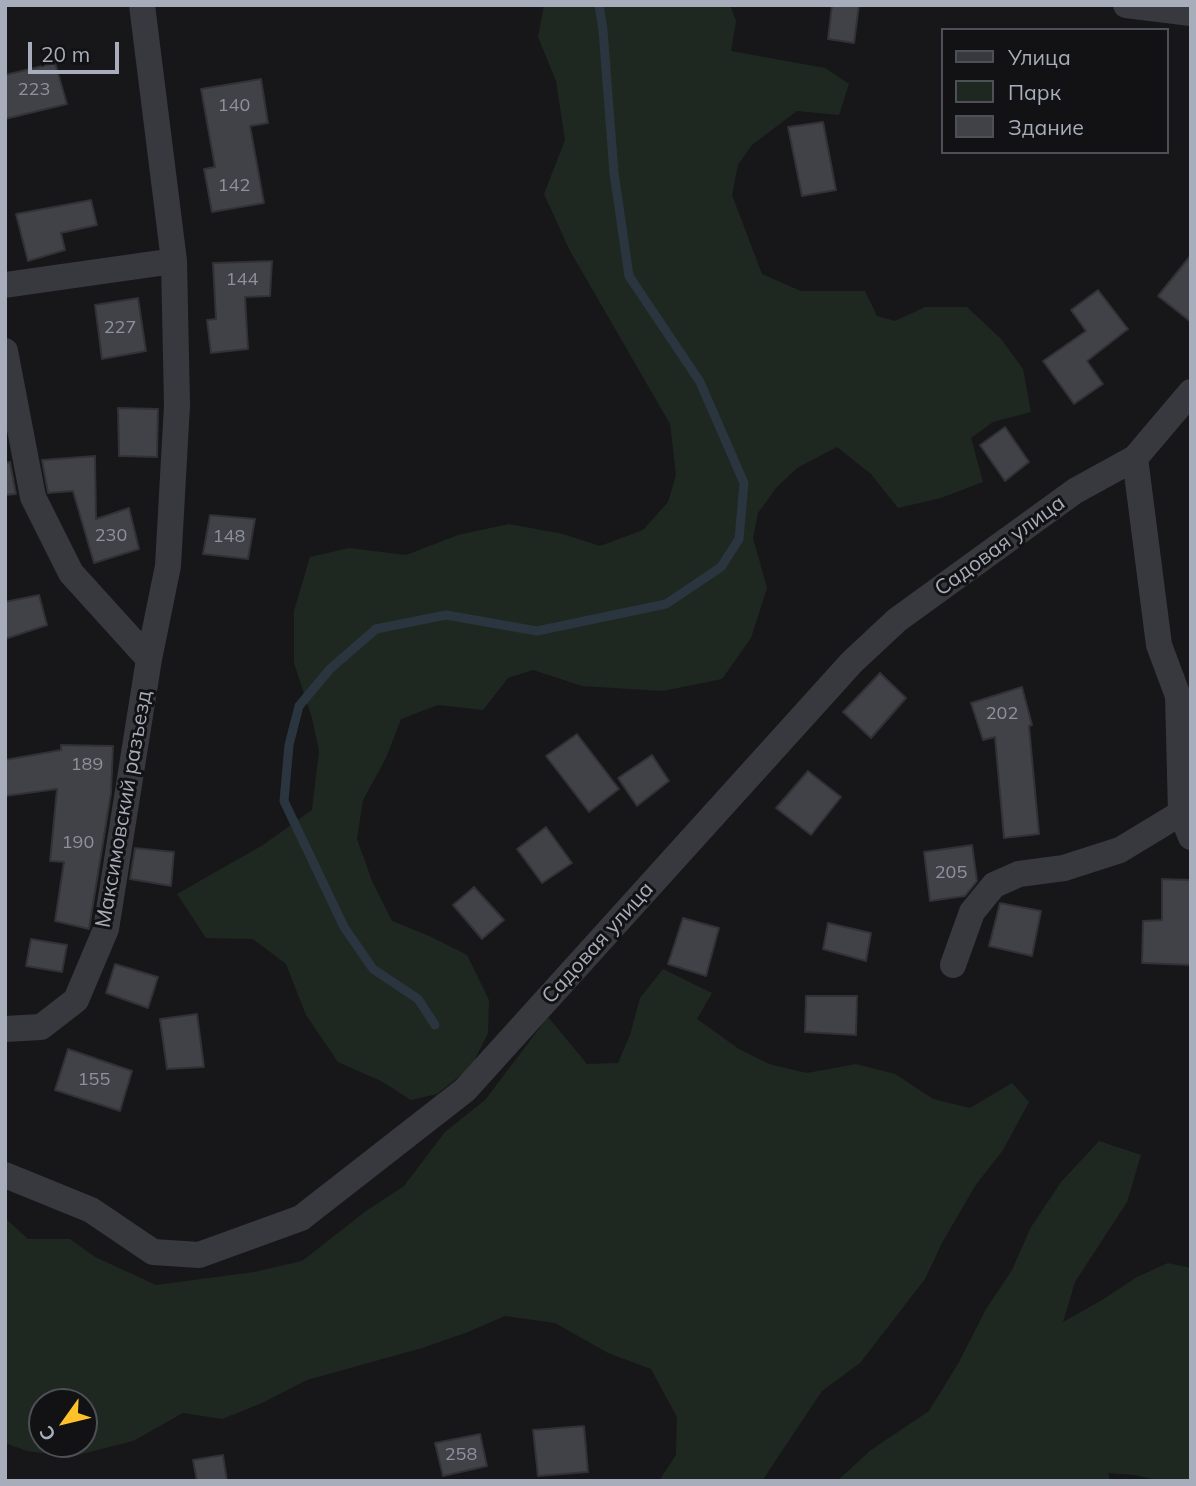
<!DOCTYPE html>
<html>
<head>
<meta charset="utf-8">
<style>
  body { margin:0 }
  #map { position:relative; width:1196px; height:1486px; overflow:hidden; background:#171719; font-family:Mulish,sans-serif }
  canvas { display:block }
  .frame { position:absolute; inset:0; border:7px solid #a8adbb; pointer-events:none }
  .legend { position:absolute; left:941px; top:28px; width:228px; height:126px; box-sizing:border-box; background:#121214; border:2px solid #4e5057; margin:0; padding:9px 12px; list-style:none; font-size:21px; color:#a8adbb }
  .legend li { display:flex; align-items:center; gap:14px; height:35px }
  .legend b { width:35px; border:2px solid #4e5057 }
  .north { position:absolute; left:28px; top:1388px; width:70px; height:70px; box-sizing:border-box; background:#121214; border:2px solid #4e5057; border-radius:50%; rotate:236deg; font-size:19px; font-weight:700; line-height:28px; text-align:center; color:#a8adbb }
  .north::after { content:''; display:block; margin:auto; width:24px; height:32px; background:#ffc129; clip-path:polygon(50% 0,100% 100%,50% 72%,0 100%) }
  .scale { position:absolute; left:28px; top:42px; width:91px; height:32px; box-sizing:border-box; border:4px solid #a8adbb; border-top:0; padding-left:9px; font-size:21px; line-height:24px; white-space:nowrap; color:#a8adbb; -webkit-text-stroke:5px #121214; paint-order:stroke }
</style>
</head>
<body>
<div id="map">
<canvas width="1196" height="1486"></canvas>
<div class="frame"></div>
<ul class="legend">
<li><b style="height:9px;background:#38383f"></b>Улица</li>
<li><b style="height:19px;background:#1e2820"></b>Парк</li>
<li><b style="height:19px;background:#414247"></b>Здание</li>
</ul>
<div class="north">С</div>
<div class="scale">20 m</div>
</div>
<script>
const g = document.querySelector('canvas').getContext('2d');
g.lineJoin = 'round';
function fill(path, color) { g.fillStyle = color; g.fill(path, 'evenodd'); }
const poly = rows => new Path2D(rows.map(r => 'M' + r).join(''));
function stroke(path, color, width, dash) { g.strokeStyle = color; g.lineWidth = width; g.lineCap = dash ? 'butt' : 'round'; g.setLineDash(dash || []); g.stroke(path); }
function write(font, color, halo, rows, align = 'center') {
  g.font = font + ' Mulish,sans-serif'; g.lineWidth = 6; g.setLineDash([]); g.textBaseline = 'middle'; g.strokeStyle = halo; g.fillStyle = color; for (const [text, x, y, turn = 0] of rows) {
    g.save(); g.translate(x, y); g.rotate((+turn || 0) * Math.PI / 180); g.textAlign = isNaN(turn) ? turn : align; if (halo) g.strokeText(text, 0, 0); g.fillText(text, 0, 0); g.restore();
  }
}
fill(poly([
  [544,5,730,5,736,21,731,51,825,68,849,84,839,115,797,111,752,145,738,165,732,195,762,274,801,291,865,291,877,316,895,321,925,307,967,307,1001,339,1023,369,1031,412,993,422,971,438,983,482,941,498,898,508,871,474,837,447,797,468,776,488,758,513,753,538,767,588,751,638,722,679,663,691,582,686,533,670,508,678,483,710,438,705,401,719,386,758,363,800,357,839,372,881,392,921,427,935,467,955,489,1000,488,1033,471,1067,437,1094,411,1100,381,1081,338,1062,306,1015,286,964,253,939,206,938,177,894,263,845,312,810,319,751,312,718,294,663,294,611,310,557,349,548,406,555,458,535,509,524,563,534,600,546,643,530,668,502,676,475,670,424,569,249,544,194,565,140,556,81,538,37],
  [663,969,712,993,697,1019,739,1049,769,1064,807,1073,856,1064,895,1074,933,1099,970,1108,1012,1083,1029,1102,1003,1150,975,1186,942,1243,925,1279,860,1363,822,1391,762,1481,659,1481,676,1455,677,1417,651,1369,608,1353,555,1323,505,1316,468,1332,422,1348,307,1380,262,1403,222,1419,183,1413,133,1441,70,1457,27,1451,5,1443,5,1218,28,1239,70,1239,95,1257,156,1285,254,1272,302,1261,366,1211,404,1186,445,1132,485,1100,548,1017,587,1064,618,1063,630,1035,640,998],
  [42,1402,84,1402,84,1444,42,1444],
  [1099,1141,1141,1155,1127,1202,1075,1282,1063,1322,1102,1300,1137,1277,1168,1263,1191,1268,1191,1481,1161,1481,1135,1475,1108,1473,1110,1481,837,1481,871,1450,929,1411,959,1362,986,1309,1012,1270,1031,1227,1061,1182]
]), '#1e2820');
stroke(poly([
  [435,1025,418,999,373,969,344,927,284,801,289,745,299,706,330,669,376,629,446,615,537,631,666,604,721,567,739,539,744,483,700,382,629,276,614,173,603,30,599,5]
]), '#2b353f', 9);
const building = poly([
  [832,5,859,5,854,43,828,39,832,5],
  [55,63,67,104,5,119,5,75,55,63],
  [261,79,268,123,250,126,264,203,212,212,204,169,215,167,201,89,261,79],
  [823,122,836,190,802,196,788,127,823,122],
  [91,200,97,225,61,233,65,250,28,261,16,214,91,200],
  [1191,255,1191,322,1158,296,1191,255],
  [272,261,270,296,245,297,248,349,211,353,207,320,216,319,213,263,272,261],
  [1098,290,1128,329,1087,361,1103,384,1074,404,1043,361,1086,331,1071,310,1098,290],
  [138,298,146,351,102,359,95,305,138,298],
  [118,408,158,409,157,457,119,456,118,408],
  [1005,427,1029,462,1005,481,980,445,1005,427],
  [95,456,96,519,129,508,139,549,94,563,73,491,48,493,42,460,95,456],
  [10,462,16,494,5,495,5,463,10,462],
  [210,515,255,519,248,559,203,554,210,515],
  [39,595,47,625,5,639,5,602,39,595],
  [880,673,906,698,871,738,843,712,880,673],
  [1022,687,1032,725,1029,726,1039,834,1004,838,995,737,983,740,971,703,1022,687],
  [577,734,619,789,589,812,546,756,577,734],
  [61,745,113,746,111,793,89,929,55,921,64,862,50,861,57,789,5,796,5,760,61,750,61,745],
  [652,755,669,781,637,806,618,778,652,755],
  [808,771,841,797,811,835,776,808,808,771],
  [546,827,572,863,542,883,517,849,546,827],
  [972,845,977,881,965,896,930,901,924,852,972,845],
  [135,848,174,852,171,886,130,879,135,848],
  [1162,879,1191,880,1191,965,1142,963,1143,921,1162,920,1162,879],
  [474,887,504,920,482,939,453,905,474,887],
  [1000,903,1041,911,1032,956,989,946,1000,903],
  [683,918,719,928,706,976,668,964,683,918],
  [828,923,871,933,866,961,823,949,828,923],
  [31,939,67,945,62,972,26,966,31,939],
  [115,964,158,977,148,1008,106,993,115,964],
  [806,996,857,996,856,1035,805,1032,806,996],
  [197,1014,204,1067,167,1069,160,1019,197,1014],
  [68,1049,132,1071,120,1111,55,1090,68,1049],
  [584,1426,588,1472,538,1476,533,1430,584,1426],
  [480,1434,487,1466,443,1476,435,1443,480,1434],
  [223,1455,227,1481,197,1481,193,1460,223,1455]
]);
fill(building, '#414247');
stroke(building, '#313136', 2);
stroke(poly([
  [1126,5,1191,13],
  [5,285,174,261],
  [5,351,33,497,71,573,149,659],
  [1135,458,1159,645,1178,696,1181,813,1191,837],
  [953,965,972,912,994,885,1019,874,1064,868,1120,850,1181,813],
  [5,1029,41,1027,76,1000,106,929,149,659,168,566,177,405,174,261,142,5],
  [5,1175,91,1210,153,1252,199,1255,301,1218,465,1090,852,662,897,620,1075,491,1135,458,1191,392]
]), '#38383f', 26);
write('18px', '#8e929e', null, [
  ["223",34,90],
  ["140",234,106],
  ["142",234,186],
  ["144",242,280],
  ["227",120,328],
  ["230",111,536],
  ["148",229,537],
  ["202",1002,714],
  ["189",87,765],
  ["190",78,843],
  ["205",951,873],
  ["155",94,1080],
  ["258",461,1455]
]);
write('21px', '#a8adbb', '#121214', [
  ["Садовая улица",1000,546,-36],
  ["Максимовский разъезд",124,809,-80],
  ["Садовая улица",598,943,-48]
]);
</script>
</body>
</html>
